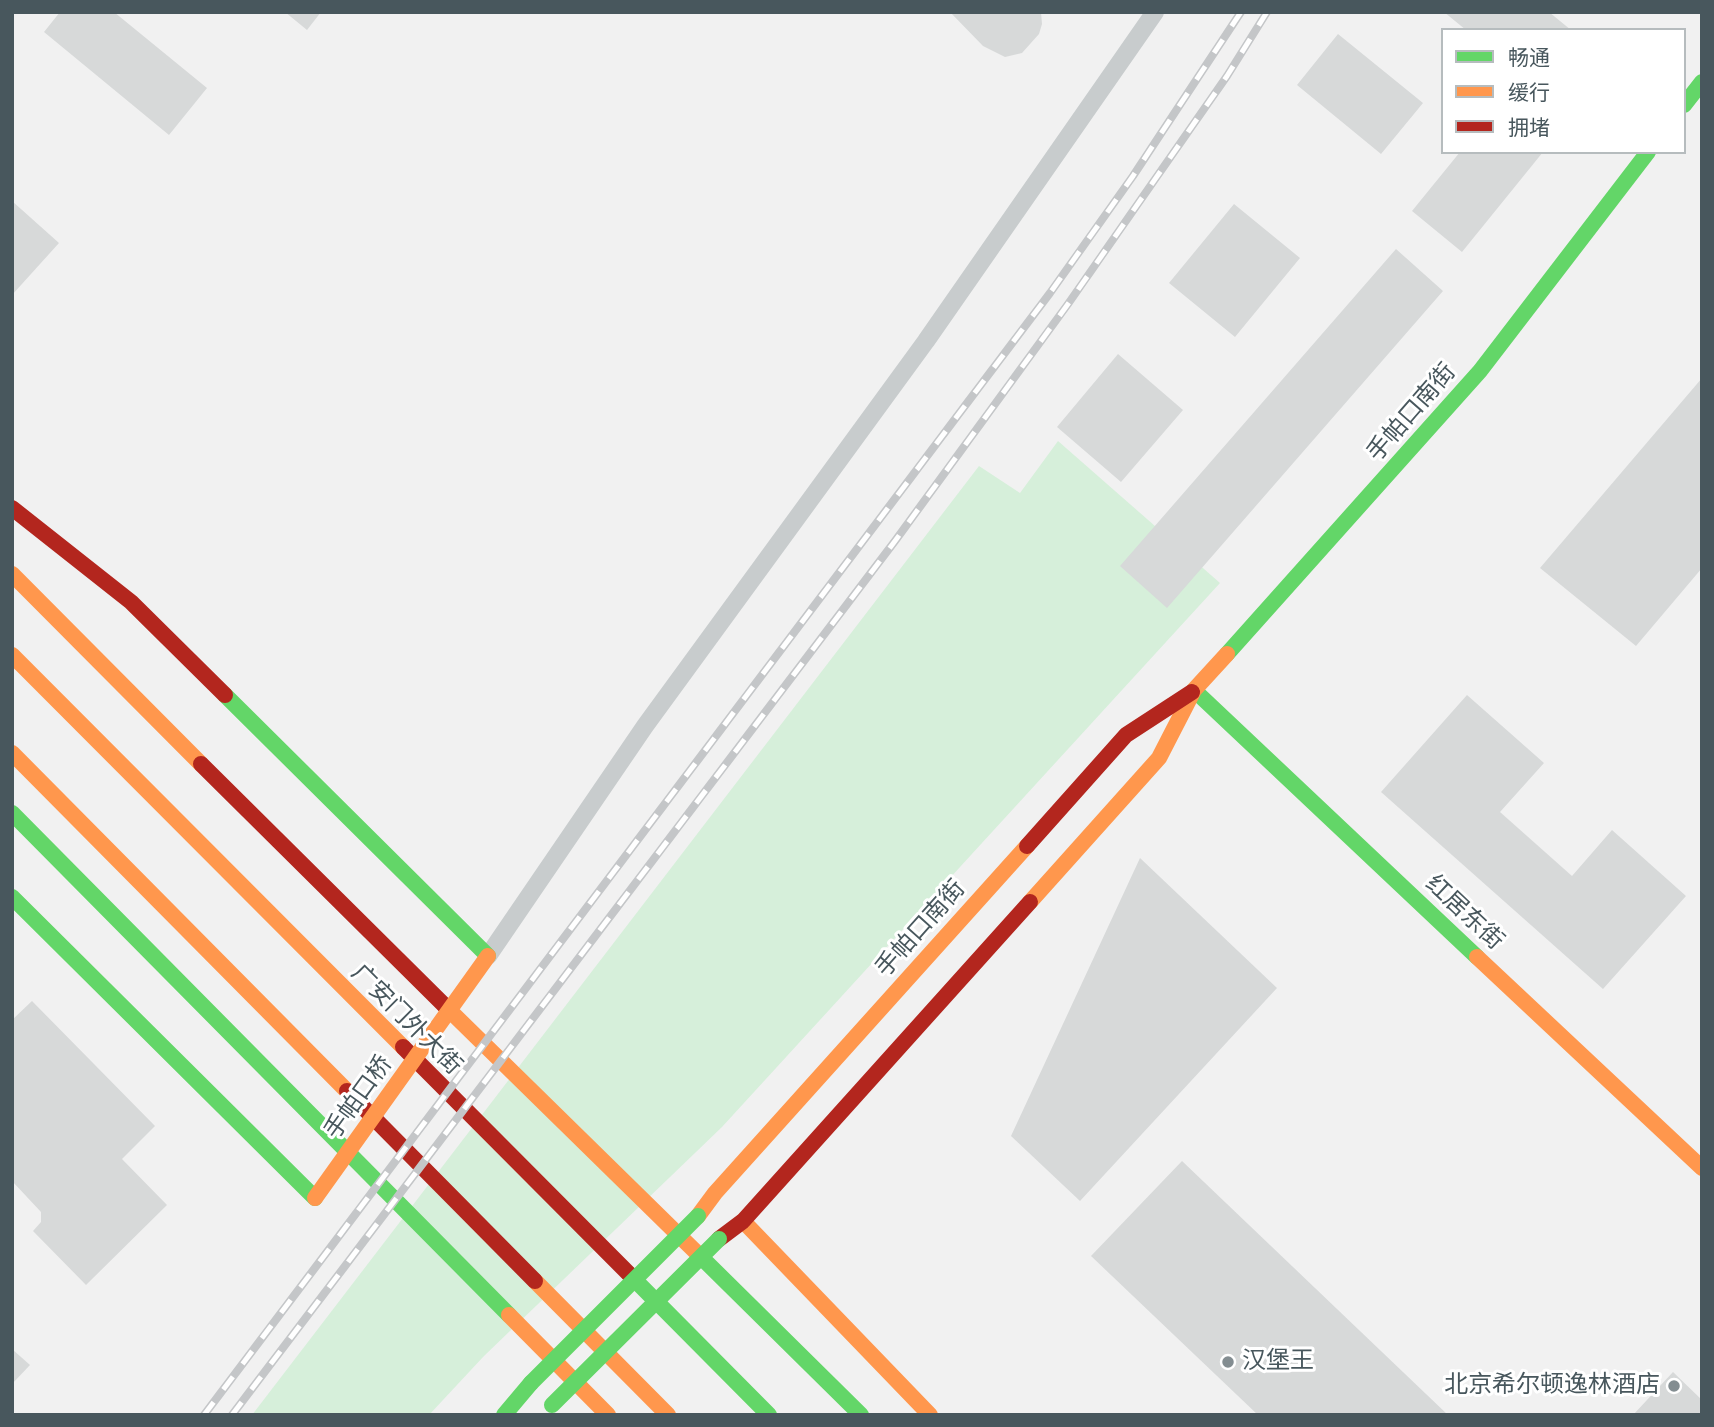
<!DOCTYPE html>
<html>
<head>
<meta charset="utf-8">
<style>
  body { margin:0 }
  #map { position:relative; width:1714px; height:1427px; overflow:hidden; background:#f1f1f1; font-family:"Archivo Narrow","Noto Sans SC",sans-serif }
  canvas { display:block }
  .frame { position:absolute; inset:0; border:14px solid #48575d; pointer-events:none }
  .legend { position:absolute; left:1441px; top:28px; width:245px; height:126px; box-sizing:border-box; background:#fff; border:2px solid #b6bcbe; margin:0; padding:9px 12px; list-style:none; font-size:21px; color:#48575d }
  .legend li { display:flex; align-items:center; gap:14px; height:35px }
  .legend b { width:35px; border:2px solid #b6bcbe }
</style>
</head>
<body>
<div id="map">
<canvas width="1714" height="1427"></canvas>
<div class="frame"></div>
<ul class="legend">
<li><b style="height:9px;background:#63d668"></b>畅通</li>
<li><b style="height:9px;background:#ff974d"></b>缓行</li>
<li><b style="height:9px;background:#b3261e"></b>拥堵</li>
</ul>
</div>
<script>
const g = document.querySelector('canvas').getContext('2d');
g.lineJoin = 'round';
function fill(path, color) { g.fillStyle = color; g.fill(path, 'evenodd'); }
const poly = rows => new Path2D(rows.map(r => 'M' + r).join(''));
function stroke(path, color, width, dash) { g.strokeStyle = color; g.lineWidth = width; g.lineCap = dash ? 'butt' : 'round'; g.setLineDash(dash || []); g.stroke(path); }
function write(font, color, halo, rows, align = 'center') {
  g.font = font + ' "Archivo Narrow","Noto Sans SC",sans-serif'; g.lineWidth = 6; g.setLineDash([]); g.textBaseline = 'middle'; g.strokeStyle = halo; g.fillStyle = color; for (const [text, x, y, turn = 0] of rows) {
    g.save(); g.translate(x, y); g.rotate((+turn || 0) * Math.PI / 180); g.textAlign = isNaN(turn) ? turn : align; if (halo) g.strokeText(text, 0, 0); g.fillText(text, 0, 0); g.restore();
  }
}
fill(poly([
  [1058,441,1220,583,722,1127,484,1356,429,1415,252,1415,979,466,1020,493]
]), '#d6efda');
fill(poly([
  [60,12,114,12,207,88,169,135,44,32],
  [285,12,321,12,307,30],
  [950,12,1041,12,1042,24,1039,34,1022,53,1005,57,983,46],
  [1444,12,1549,12,1571,30,1466,30],
  [1338,34,1423,103,1381,154,1297,85],
  [1460,152,1543,152,1462,252,1412,211],
  [12,201,59,243,12,295],
  [1234,204,1300,258,1235,337,1169,283],
  [1396,249,1443,291,1167,608,1120,566],
  [1118,354,1183,410,1121,482,1057,427],
  [1702,378,1702,568,1636,646,1540,568],
  [1467,695,1544,763,1500,812,1572,876,1612,830,1686,896,1603,989,1381,792],
  [1140,858,1277,988,1080,1201,1011,1136],
  [32,1001,155,1126,122,1159,167,1205,86,1285,33,1231,41,1222,41,1212,12,1181,12,1020],
  [1182,1161,1448,1415,1258,1415,1091,1256],
  [12,1349,30,1365,12,1384],
  [1673,1372,1702,1400,1702,1415,1633,1415]
]), '#d7d9d9');
stroke(poly([
  [488,956,645,726,926,341,1155,12]
]), '#c8cccd', 18);
stroke(poly([
  [1684,105,1702,82],
  [1227,654,1480,371,1648,152],
  [1194,690,1477,957],
  [225,695,488,956],
  [12,813,509,1315],
  [12,897,315,1198],
  [700,1256,861,1415],
  [629,1274,769,1415],
  [504,1415,531,1383]
]), '#63d668', 16);
stroke(poly([
  [12,574,201,764],
  [12,655,403,1047],
  [12,753,347,1091],
  [1030,902,1159,758,1194,690,1227,654],
  [1477,957,1702,1168],
  [444,1005,700,1256],
  [698,1216,715,1193,1027,846],
  [743,1221,930,1415],
  [535,1281,668,1415],
  [509,1315,608,1415]
]), '#ff974d', 16);
stroke(poly([
  [12,508,131,602,225,695],
  [201,764,444,1005],
  [1027,846,1126,735,1192,692],
  [403,1047,629,1274],
  [347,1091,535,1281],
  [719,1239,743,1221,1030,902]
]), '#b3261e', 16);
const rail = poly([
  [204,1415,1050,293,1133,176,1241,12],
  [232,1415,895,541,1068,304,1227,76,1267,12]
]);
stroke(rail, '#c4c6c8', 8);
stroke(rail, '#fff', 5, [16]);
stroke(poly([
  [531,1383,698,1216],
  [552,1405,719,1239]
]), '#63d668', 16);
stroke(poly([
  [315,1198,488,956]
]), '#ff974d', 16);
for (const [x, y, r, color] of [
  [1228,1362,7,"#838d91"],
  [1674,1386,7,"#838d91"]
]) { const dot = new Path2D(); dot.arc(x, y, r, 0, 2 * Math.PI); g.fillStyle = color; g.fill(dot); stroke(dot, '#fff', 2.5); }
write('24px', '#48575d', '#fff', [
  ["手帕口南街",1412,413,-49],
  ["红居东街",1464,913,43],
  ["手帕口南街",921,929,-48],
  ["广安门外大街",406,1020,45],
  ["手帕口桥",359,1098,-54]
]);
write('24px', '#48575d', '#fff', [
  ["汉堡王",1242,1362],
  ["北京希尔顿逸林酒店",1660,1386,"right"]
], 'left');
</script>
</body>
</html>
